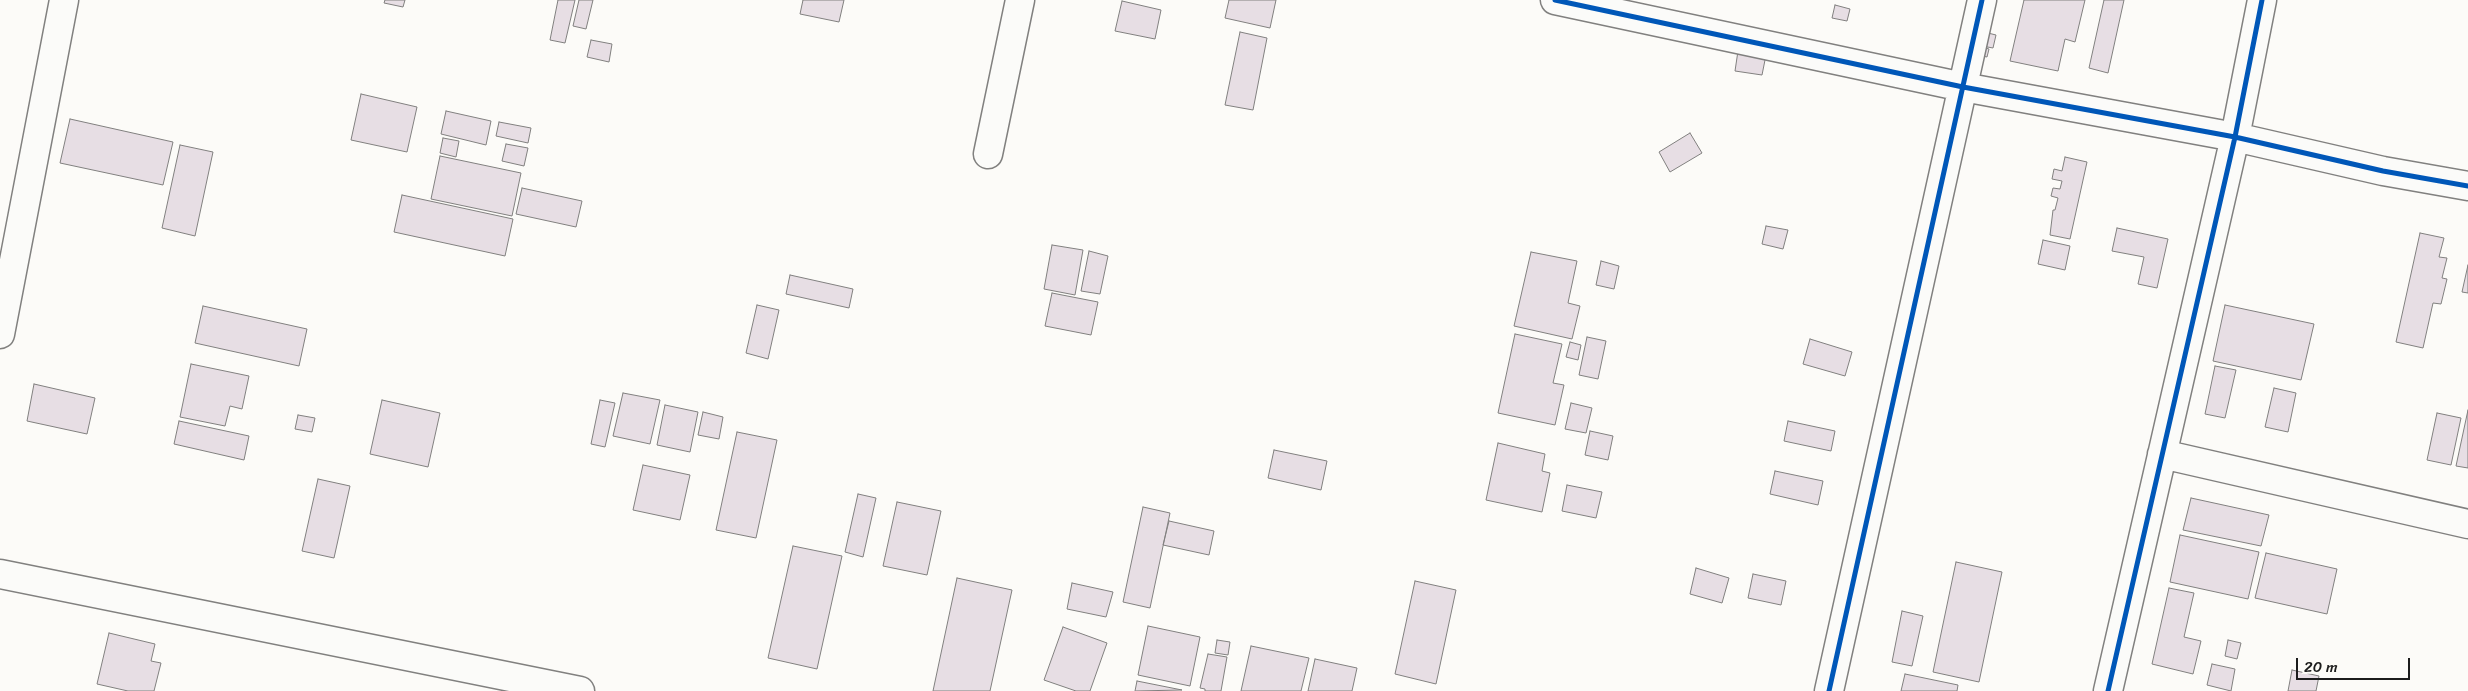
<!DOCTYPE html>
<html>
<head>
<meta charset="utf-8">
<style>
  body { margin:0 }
  #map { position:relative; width:2468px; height:691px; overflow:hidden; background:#fcfbf8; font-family:Sriracha,sans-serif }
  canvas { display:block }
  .scale { position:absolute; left:2296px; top:658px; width:114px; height:22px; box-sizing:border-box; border:2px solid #1c1c1c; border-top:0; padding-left:6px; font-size:15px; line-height:18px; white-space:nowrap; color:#1c1c1c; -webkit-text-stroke:4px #fdfcf7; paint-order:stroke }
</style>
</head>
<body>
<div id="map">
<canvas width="2468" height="691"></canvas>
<div class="scale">20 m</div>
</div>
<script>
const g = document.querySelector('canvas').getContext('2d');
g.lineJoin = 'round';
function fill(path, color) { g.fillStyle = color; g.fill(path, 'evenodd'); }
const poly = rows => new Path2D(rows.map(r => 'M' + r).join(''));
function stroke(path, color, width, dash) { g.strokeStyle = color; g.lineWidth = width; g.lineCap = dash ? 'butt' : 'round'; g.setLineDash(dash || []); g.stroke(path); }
const building = poly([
  [385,0,405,0,403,7,384,3,385,0],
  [558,0,575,0,565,43,550,40,558,0],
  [579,0,593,0,586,29,573,26,579,0],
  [803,0,844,0,839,22,800,14,803,0],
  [1229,0,1276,0,1270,28,1225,18,1229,0],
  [2024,0,2085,0,2075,42,2065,39,2058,71,2010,61,2024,0],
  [2104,0,2124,0,2108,73,2089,68,2104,0],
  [1122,1,1161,10,1155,39,1115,31,1122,1],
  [1835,5,1850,9,1847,21,1832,18,1835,5],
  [1240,32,1267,38,1253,110,1225,105,1240,32],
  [1984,32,1996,35,1993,48,1982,46,1984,32],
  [591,40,612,44,609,62,587,57,591,40],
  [1979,46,1989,49,1987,57,1978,55,1979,46],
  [1738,51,1766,55,1762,75,1735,71,1738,51],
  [361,94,417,107,407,152,351,140,361,94],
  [446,111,491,121,486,145,441,134,446,111],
  [70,119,173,142,163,185,60,163,70,119],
  [499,122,531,128,528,143,496,136,499,122],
  [1690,133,1702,153,1670,172,1659,152,1690,133],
  [443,138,459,141,456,157,440,153,443,138],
  [506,144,528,148,524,166,502,161,506,144],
  [180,145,213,152,195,236,162,228,180,145],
  [440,156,521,173,512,216,431,199,440,156],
  [2065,157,2087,162,2070,239,2050,235,2053,210,2055,210,2058,198,2051,196,2053,188,2060,189,2062,181,2052,179,2054,169,2062,171,2065,157],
  [522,188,582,201,576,227,516,214,522,188],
  [402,195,513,219,505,256,394,232,402,195],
  [1766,226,1788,230,1783,249,1762,244,1766,226],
  [2117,228,2168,239,2157,288,2138,284,2144,257,2112,251,2117,228],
  [2420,233,2444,238,2439,257,2447,258,2442,278,2447,279,2441,304,2433,303,2423,348,2396,342,2420,233],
  [2043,240,2070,246,2065,270,2038,264,2043,240],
  [1052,245,1083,250,1075,295,1044,289,1052,245],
  [1089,251,1108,256,1100,294,1081,291,1089,251],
  [1531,252,1577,261,1568,303,1580,306,1572,339,1514,326,1531,252],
  [1601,261,1619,266,1614,289,1596,285,1601,261],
  [2468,265,2468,293,2462,292,2468,265],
  [790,275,853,289,849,308,786,294,790,275],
  [1052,293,1098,302,1091,335,1045,326,1052,293],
  [757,305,779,310,768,359,746,353,757,305],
  [2225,305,2314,324,2301,380,2213,361,2225,305],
  [203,306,307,329,299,366,195,343,203,306],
  [1515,334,1562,344,1553,383,1564,385,1555,425,1498,413,1515,334],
  [1587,337,1606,341,1598,379,1579,375,1587,337],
  [1810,339,1852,352,1845,376,1803,364,1810,339],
  [1570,342,1581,345,1578,360,1566,357,1570,342],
  [191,364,249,376,242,409,230,406,225,426,180,417,191,364],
  [2215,366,2236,370,2225,418,2205,414,2215,366],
  [34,384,95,398,87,434,27,421,34,384],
  [2274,388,2296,393,2288,432,2265,427,2274,388],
  [623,393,660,400,650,444,613,436,623,393],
  [382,400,440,413,428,467,370,454,382,400],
  [600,400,615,403,605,447,591,444,600,400],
  [1571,403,1592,408,1586,433,1565,429,1571,403],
  [665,405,698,412,690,452,657,445,665,405],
  [2468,410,2468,468,2456,466,2468,410],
  [703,412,723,417,719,439,698,435,703,412],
  [2437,413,2461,418,2451,465,2427,460,2437,413],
  [298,415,315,418,312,432,295,429,298,415],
  [179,421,249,436,244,460,174,444,179,421],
  [1788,421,1835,431,1831,451,1784,441,1788,421],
  [1590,431,1613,436,1608,460,1585,455,1590,431],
  [737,432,777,440,756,538,716,530,737,432],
  [1498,443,1545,454,1542,471,1550,473,1542,512,1486,500,1498,443],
  [1274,450,1327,461,1321,490,1268,478,1274,450],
  [643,465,690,475,680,520,633,510,643,465],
  [1775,471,1823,481,1818,505,1770,494,1775,471],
  [318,479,350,486,334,558,302,551,318,479],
  [1567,485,1602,492,1596,518,1562,511,1567,485],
  [858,494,876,498,863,557,845,552,858,494],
  [2191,498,2269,515,2261,546,2183,530,2191,498],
  [897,502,941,511,927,575,883,566,897,502],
  [1143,507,1170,513,1150,608,1123,602,1143,507],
  [1169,521,1214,531,1209,555,1163,545,1169,521],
  [2180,535,2259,552,2248,599,2170,582,2180,535],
  [793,546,842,556,817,669,768,658,793,546],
  [2266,553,2337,569,2327,614,2255,598,2266,553],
  [1956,562,2002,572,1979,682,1933,672,1956,562],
  [1696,568,1729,578,1722,603,1690,594,1696,568],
  [1753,574,1786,581,1781,605,1748,598,1753,574],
  [957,578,1012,590,990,691,933,691,957,578],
  [1415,581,1456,590,1436,684,1395,674,1415,581],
  [1072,583,1113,592,1106,617,1067,609,1072,583],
  [2169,588,2194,593,2184,637,2201,641,2193,674,2152,664,2169,588],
  [1902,611,1923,616,1912,666,1892,662,1902,611],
  [1148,626,1200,637,1190,686,1138,675,1148,626],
  [1063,627,1107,643,1090,691,1076,691,1044,680,1063,627],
  [109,633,155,644,151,661,161,663,154,691,128,691,97,684,109,633],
  [1217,640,1230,642,1228,655,1215,653,1217,640],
  [2228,640,2241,643,2237,659,2225,656,2228,640],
  [1251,646,1309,658,1301,691,1241,691,1251,646],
  [1208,654,1227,657,1221,691,1205,691,1205,689,1200,688,1208,654],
  [1315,659,1357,668,1352,691,1308,691,1315,659],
  [2212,664,2235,669,2231,691,2207,685,2212,664],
  [2292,670,2319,676,2316,691,2288,691,2292,670],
  [1905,674,1958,685,1957,691,1901,691,1905,674],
  [1137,681,1182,690,1135,691,1137,681]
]);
fill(building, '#e7dee4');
stroke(building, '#81807f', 1);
const street = poly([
  [1555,0,1963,87,2235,137,2383,171,2468,186],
  [988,154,1020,0],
  [0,334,64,0],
  [2162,454,2468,524],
  [0,574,580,691],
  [1829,691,1982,0],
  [2108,691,2235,137,2262,0]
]);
stroke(street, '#81807f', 31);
stroke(street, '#fbfbf9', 28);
stroke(poly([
  [1555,0,1963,87,2235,137,2383,171,2468,186],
  [1829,691,1982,0],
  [2108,691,2235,137,2262,0]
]), '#0057b8', 5);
</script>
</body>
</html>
